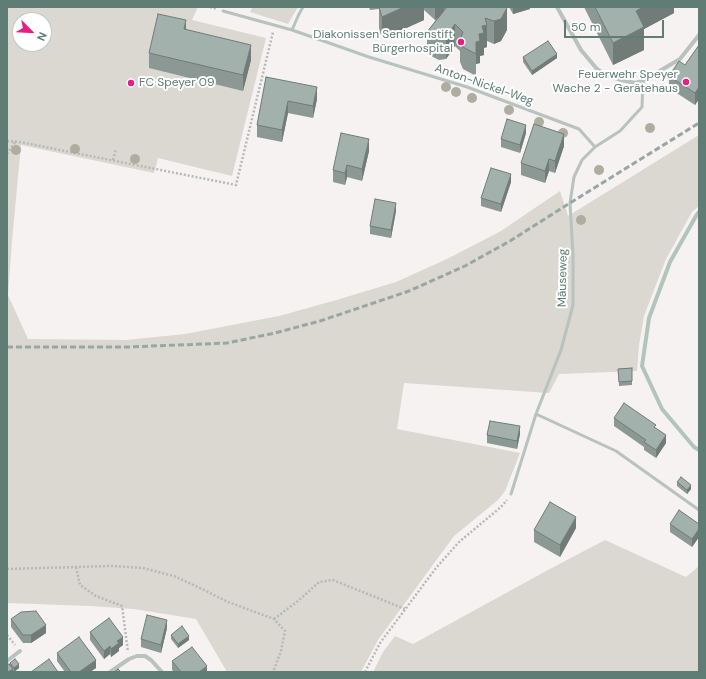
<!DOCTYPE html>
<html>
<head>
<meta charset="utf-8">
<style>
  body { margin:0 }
  #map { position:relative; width:706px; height:679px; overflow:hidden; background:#f5f2f1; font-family:"DM Sans",sans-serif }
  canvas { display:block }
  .frame { position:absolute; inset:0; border:8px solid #5f7c75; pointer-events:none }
  .north { position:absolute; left:12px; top:12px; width:40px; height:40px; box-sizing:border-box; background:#fff; border:1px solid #bfcbc8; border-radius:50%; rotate:114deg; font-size:11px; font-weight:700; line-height:16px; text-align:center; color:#5f7c75 }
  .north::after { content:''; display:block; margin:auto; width:14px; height:18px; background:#e61f82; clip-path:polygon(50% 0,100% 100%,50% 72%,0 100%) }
  .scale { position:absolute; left:564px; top:20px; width:100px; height:18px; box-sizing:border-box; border:2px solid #5f7c75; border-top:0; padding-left:5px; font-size:12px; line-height:14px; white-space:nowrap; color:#5f7c75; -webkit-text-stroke:3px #fff; paint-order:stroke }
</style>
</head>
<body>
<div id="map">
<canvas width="706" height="679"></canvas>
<div class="frame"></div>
<div class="north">N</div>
<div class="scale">50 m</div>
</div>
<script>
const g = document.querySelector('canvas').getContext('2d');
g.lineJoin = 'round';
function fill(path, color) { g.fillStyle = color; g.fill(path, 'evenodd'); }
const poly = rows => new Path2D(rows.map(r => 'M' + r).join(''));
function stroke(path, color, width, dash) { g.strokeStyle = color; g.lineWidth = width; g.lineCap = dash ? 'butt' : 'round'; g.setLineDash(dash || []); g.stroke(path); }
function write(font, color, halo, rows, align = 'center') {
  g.font = font + ' "DM Sans",sans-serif'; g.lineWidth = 4; g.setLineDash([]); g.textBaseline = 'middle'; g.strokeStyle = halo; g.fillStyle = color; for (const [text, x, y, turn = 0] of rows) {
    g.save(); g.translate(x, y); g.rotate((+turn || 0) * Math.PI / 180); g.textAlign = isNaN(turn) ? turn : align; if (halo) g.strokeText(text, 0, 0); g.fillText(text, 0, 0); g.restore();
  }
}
fill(poly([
  [7,7,198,7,192,20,266,38,232,176,158,158,154,173,21,145,12,241,8,295,28,339,126,340,185,334,279,316,340,299,396,282,447,259,501,231,560,191,568,216,699,135,699,206,692,212,666,259,644,316,639,345,637,371,559,374,549,393,404,383,397,429,520,453,505,491,498,500,454,536,378,640,361,672,227,672,196,619,134,609,90,606,7,603],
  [20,20,44,20,44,44,20,44],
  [253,7,298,7,288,24,250,12],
  [605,540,686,577,699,566,699,672,373,672,383,652,395,636,413,644,548,570]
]), '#dad8d0');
stroke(poly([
  [699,212,696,216,670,262,649,318,642,366,662,409,694,447,699,450]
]), '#b2c5bc', 4);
stroke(poly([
  [210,7,217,9],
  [7,141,20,142,236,185,273,32],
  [7,154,15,142],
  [113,160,116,149],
  [76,567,80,585,96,596,122,606,128,652],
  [7,569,111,566,143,568,174,576,200,588,228,602,274,619,285,631,281,651,273,672],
  [274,619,298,601,319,582,333,580,405,609],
  [7,635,15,645],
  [365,672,380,643,436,568,459,542,501,507,507,500]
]), '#b3bab8', 2.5, [2, 2]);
stroke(poly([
  [223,11,292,30,369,57,467,87,579,129,595,147],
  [292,30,299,14,303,7],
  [536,414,616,451,699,510],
  [511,494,536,414,561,350,573,305,573,256,570,203,574,177,582,160,595,147,620,131,642,107,643,81]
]), '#b8c2bf', 3);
stroke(poly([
  [557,7,581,50,597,69,606,75,621,80,635,83,643,81,680,59,699,35],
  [7,661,20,651],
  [110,672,129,659,137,656,145,656,151,660,162,672]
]), '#b8c2bf', 4);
stroke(poly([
  [7,347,129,347,227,343,275,333,320,321,409,291,465,266,510,241,570,203,699,123]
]), '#98a7a3', 3, [6, 3]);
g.fillStyle = '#aeada0';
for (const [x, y] of [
  [446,87],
  [456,92],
  [472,98],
  [509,110],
  [539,122],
  [650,128],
  [563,133],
  [75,149],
  [16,150],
  [135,159],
  [599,170],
  [581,220]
]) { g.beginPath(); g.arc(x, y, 5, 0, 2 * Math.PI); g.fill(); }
fill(poly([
  [369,7,506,7,507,30,501,41,494,44,487,41,487,47,484,48,484,55,480,56,480,63,476,64,476,76,463,69,460,62,460,51,455,46,446,59,439,60,427,54,427,32,438,17,435,20,424,10,424,20,382,39,379,28,379,9,370,10],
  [509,7,530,7,530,9,513,14],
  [584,7,674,7,674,13,644,29,644,50,613,65],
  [699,45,699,99,695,105,669,88,669,76,685,65],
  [149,53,251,60,243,91,149,68],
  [523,57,557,58,532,75,523,62],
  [266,77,317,99,313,118,288,113,282,142,257,137,257,125],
  [526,133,520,153,501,147,501,139],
  [564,146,555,173,549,171,545,183,521,175,521,163],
  [369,151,362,181,347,177,345,185,333,182,333,170],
  [511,182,501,212,481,206,481,198],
  [396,211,391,238,370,234,370,226],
  [632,368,632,385,619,386,618,369],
  [614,418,656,428,666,443,656,458,644,450,644,447,614,426],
  [520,434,517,449,487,443,487,435],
  [677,482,691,489,687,494,677,486],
  [670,524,699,524,699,537,692,547,670,532],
  [576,528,560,557,534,542,534,530],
  [11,619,46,633,31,643,23,643,11,627],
  [167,628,161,653,141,647,141,639],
  [90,632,123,645,119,648,119,651,111,657,110,654,104,659,90,640],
  [171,635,189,640,178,648,171,639],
  [57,653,96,668,90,672,65,672,57,661],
  [172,661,207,672,174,672,172,670],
  [10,663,19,668,14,672,13,671,13,672,7,672,7,665,10,665]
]), '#8b9894');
fill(poly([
  [404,7,424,7,424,20,382,39,382,17],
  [435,7,444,7,444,13,435,20],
  [513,7,530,7,530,9,513,14],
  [643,7,674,7,674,13,644,29,644,50,613,65,613,43,636,11],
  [507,8,507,30,501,41,494,44,494,21],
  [186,20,186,36,184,29],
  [455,24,455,46,446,59,446,37],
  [487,25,487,47,484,48,484,55,480,56,480,63,476,64,476,42,482,26],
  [251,45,251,60,243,91,243,75],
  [557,54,557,58,532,75,532,71],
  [317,87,317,99,313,118,313,106],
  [699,87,699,99,695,105,695,93],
  [288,101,288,113,282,142,282,130],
  [526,125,526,133,520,153,520,145],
  [564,134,564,146,555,173,555,161],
  [369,139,369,151,362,181,362,169],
  [549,159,549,171,545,183,545,171],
  [347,165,347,177,345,185,345,173],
  [511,174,511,182,501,212,501,204],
  [396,203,396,211,391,238,391,230],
  [520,426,520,434,517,449,517,441],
  [666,435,666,443,656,458,656,450],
  [691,485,691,489,687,494,687,490],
  [576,517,576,528,560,557,560,545],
  [699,529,699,537,692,547,692,539],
  [167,620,167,628,161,653,161,645],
  [46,625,46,633,31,643,31,635],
  [189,636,189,640,178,648,178,644],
  [123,637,123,645,119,648,119,651,111,657,111,649,117,641],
  [110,646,110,654,104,659,104,651],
  [96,660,96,668,90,672,79,672],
  [19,664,19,668,14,672,14,668],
  [207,666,207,672,199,672],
  [13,669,13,672,8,672]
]), '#717c78');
const building = poly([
  [379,7,404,7,382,17,379,7],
  [447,7,506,7,507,8,501,19,494,21,485,18,487,25,482,26,484,33,479,34,480,41,476,42,476,54,463,47,460,40,463,32,455,24,446,37,439,38,427,32,447,7],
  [595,7,643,7,636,11,644,27,613,43,595,7],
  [158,14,186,20,184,29,251,45,243,75,149,53,158,14],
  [548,41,557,54,532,71,523,57,548,41],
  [699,45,699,87,695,93,669,76,679,61,685,65,699,45],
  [266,77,317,87,313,106,288,101,282,130,257,125,266,77],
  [507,119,526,125,520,145,501,139,507,119],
  [534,124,564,134,555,161,549,159,545,171,521,163,534,124],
  [341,133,369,139,362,169,347,165,345,173,333,170,341,133],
  [491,168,511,174,501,204,481,198,491,168],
  [375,199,396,203,391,230,370,226,375,199],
  [632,368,632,381,619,382,618,369,632,368],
  [624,403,656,425,654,427,666,435,656,450,644,442,646,440,614,418,624,403],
  [490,421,520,426,517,441,487,435,490,421],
  [681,477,691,485,687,490,677,482,681,477],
  [550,502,576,517,560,545,534,530,550,502],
  [679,510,699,524,699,529,692,539,670,524,679,510],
  [36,611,46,625,31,635,23,635,11,619,21,612,36,611],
  [147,615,167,620,161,645,141,639,147,615],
  [109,618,123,637,117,641,119,643,111,649,110,646,104,651,90,632,109,618],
  [182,626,189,636,178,644,171,635,182,626],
  [79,637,96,660,79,672,71,672,57,653,79,637],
  [192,647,207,666,199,672,181,672,172,661,192,647],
  [15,659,19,664,14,668,10,663,15,659],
  [49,659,58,672,31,672,49,659],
  [9,664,13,669,8,672,7,671,7,665,9,664],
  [118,669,121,672,114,672,118,669]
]);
fill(building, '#a2b1ac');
stroke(building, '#717c78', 1);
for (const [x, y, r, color] of [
  [461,42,4,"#e61f82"],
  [686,82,4,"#e61f82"],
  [131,83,4,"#e61f82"]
]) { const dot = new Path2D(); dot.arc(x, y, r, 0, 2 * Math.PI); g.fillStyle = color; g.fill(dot); stroke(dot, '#fff', 1.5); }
write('12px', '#5f7c75', '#fff', [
  ["Diakonissen Seniorenstift",453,35],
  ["Bürgerhospital",453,49],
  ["Feuerwehr Speyer",678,75],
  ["Wache 2 - Gerätehaus",678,89],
  ["FC Speyer 09",139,83,"left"]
], 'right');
write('12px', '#5f7c75', '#fff', [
  ["Anton-Nickel-Weg",484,85,19],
  ["Mäuseweg",563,278,-89]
]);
</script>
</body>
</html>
